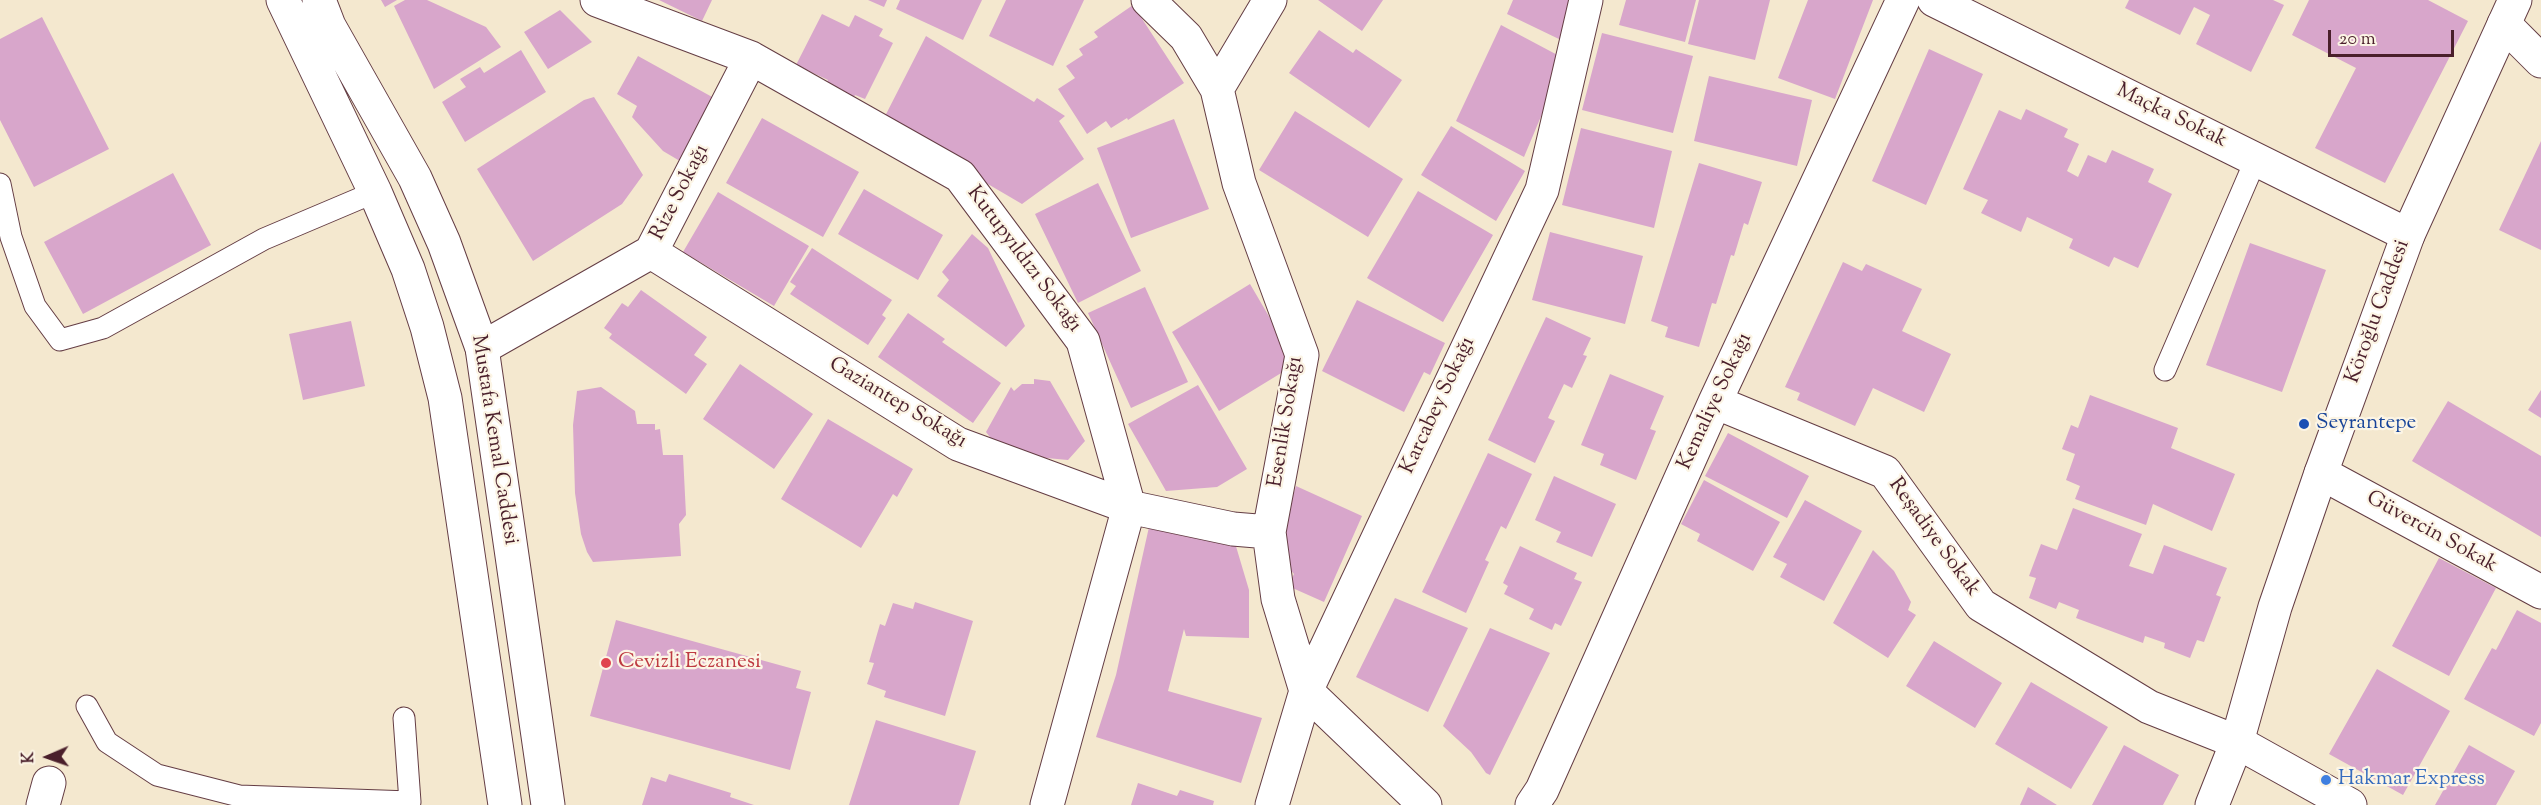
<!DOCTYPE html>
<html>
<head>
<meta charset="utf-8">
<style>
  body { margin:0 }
  #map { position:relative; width:2541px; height:805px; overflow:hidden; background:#f4e8cf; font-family:"Sorts Mill Goudy",serif }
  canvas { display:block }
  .north { position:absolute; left:18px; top:727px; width:60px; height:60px; -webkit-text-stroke:4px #fcf5e5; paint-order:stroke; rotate:268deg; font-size:16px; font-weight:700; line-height:24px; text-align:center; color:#4a1f2b }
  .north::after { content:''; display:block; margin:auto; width:21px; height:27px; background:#4a1f2b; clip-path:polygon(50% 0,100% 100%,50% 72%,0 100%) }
  .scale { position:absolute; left:2328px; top:30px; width:126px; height:27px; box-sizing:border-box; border:3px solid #4a1f2b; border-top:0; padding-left:8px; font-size:18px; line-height:21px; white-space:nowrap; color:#4a1f2b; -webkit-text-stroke:4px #fcf5e5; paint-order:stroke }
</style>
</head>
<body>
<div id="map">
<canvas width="2541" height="805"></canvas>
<div class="north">K</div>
<div class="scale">20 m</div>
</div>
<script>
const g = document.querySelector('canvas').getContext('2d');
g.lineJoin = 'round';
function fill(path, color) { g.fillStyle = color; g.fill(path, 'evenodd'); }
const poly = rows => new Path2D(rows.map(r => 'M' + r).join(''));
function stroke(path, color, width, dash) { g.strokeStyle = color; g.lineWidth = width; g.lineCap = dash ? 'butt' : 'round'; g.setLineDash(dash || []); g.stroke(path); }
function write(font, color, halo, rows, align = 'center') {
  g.font = font + ' "Sorts Mill Goudy",serif'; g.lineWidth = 4.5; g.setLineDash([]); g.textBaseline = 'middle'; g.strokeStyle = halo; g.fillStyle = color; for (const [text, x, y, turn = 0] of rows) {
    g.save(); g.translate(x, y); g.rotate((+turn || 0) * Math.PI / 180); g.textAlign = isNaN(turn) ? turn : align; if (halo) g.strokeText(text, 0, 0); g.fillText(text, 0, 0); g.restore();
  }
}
fill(poly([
  [381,0,397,0,385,7],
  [405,0,427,0,486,27,501,47,434,89,394,6],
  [659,0,712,0,702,21],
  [868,0,887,0,884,7],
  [900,0,982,0,963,40,896,9],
  [1006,0,1084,0,1053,66,989,36],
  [1318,0,1383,0,1362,31],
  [1513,0,1575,0,1563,41,1507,14],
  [1626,0,1696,0,1685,42,1619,25],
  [1699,0,1770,0,1755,60,1688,44],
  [1808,0,1873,0,1835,99,1778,78],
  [2129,0,2273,0,2284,5,2251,72,2196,44,2210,15,2194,7,2180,35,2125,8],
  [2309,0,2428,0,2468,21,2385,183,2315,148,2356,68,2292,35],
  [1133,5,1184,83,1128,120,1127,118,1111,128,1106,121,1087,134,1058,89,1075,78,1066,66,1083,55,1079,49,1098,37,1094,32],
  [560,10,592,42,548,69,524,32],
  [822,14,849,27,855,15,883,29,879,36,893,43,865,99,855,95,851,103,824,89,828,80,796,65],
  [42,17,109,149,34,187,0,120,0,39],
  [1501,25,1565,59,1524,157,1456,121],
  [1319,30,1353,53,1356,49,1402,80,1369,128,1289,73],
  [1602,33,1693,56,1673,133,1582,110],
  [926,36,1034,102,1037,98,1065,116,1059,121,1084,159,1022,204,882,122],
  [1929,49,1983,74,1926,205,1872,181],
  [521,50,546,92,465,142,442,102,466,87,460,79,480,67,484,73],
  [638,56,723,103,690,167,663,151,632,117,637,106,617,94],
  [1709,76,1812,100,1797,166,1694,141],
  [594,97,643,175,622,204,533,261,477,169,584,100],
  [2026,109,2068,129,2064,137,2079,144,2067,171,2078,177,2088,155,2106,163,2112,150,2154,169,2148,182,2172,194,2138,268,2114,257,2109,267,2069,248,2073,239,2027,217,2021,232,1981,213,1988,200,1963,189,1999,110,2021,120],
  [1295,111,1403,179,1368,237,1259,170],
  [762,118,859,172,823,237,726,183],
  [1174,119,1209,209,1131,238,1097,148],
  [1451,126,1525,171,1496,221,1421,175],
  [1581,128,1672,151,1654,228,1562,205],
  [2541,141,2541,250,2499,230],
  [1699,163,1762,182,1748,225,1744,223,1734,256,1731,255,1716,304,1712,303,1699,347,1665,337,1668,327,1651,321],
  [173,173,211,245,83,314,44,242],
  [1098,183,1141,271,1078,303,1035,214],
  [864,189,943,235,918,280,838,234],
  [1418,191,1493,235,1443,322,1367,278],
  [718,192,809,246,774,306,683,252],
  [1550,232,1643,256,1625,324,1532,300],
  [972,234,988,248,1025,326,1006,347,937,296,949,280,942,272],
  [2250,243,2326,270,2282,392,2206,365],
  [812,248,892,300,882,315,886,318,868,345,790,294,796,286,790,282],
  [1843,262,1862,271,1866,264,1922,289,1902,331,1951,354,1924,412,1873,388,1855,426,1797,400,1800,393,1785,387],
  [1250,284,1291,354,1291,367,1219,411,1172,332],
  [1145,287,1188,382,1131,408,1088,313],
  [641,290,707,337,694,355,707,364,686,394,609,338,612,334,604,328,622,303,628,307],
  [1357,300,1445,343,1430,375,1424,372,1404,412,1322,371],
  [908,313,945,339,942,342,1001,383,973,423,878,357],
  [1546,317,1591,338,1583,355,1587,356,1572,388,1564,384,1548,418,1555,421,1535,463,1488,440],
  [351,321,365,386,303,400,289,334],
  [740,364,813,414,774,469,703,419],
  [1610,374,1664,396,1650,429,1656,431,1636,480,1600,465,1604,454,1581,445],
  [1034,379,1050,381,1085,441,1068,460,1003,454,986,432,1011,387,1014,391,1022,384,1034,384],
  [1198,385,1247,469,1217,487,1166,491,1128,424],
  [601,387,635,411,637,424,655,424,655,430,660,429,663,455,683,455,686,515,679,524,681,556,593,562,587,552,581,534,575,493,573,425,577,391],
  [2541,390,2541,418,2528,410],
  [2090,395,2178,428,2171,448,2235,474,2212,531,2153,504,2146,525,2075,499,2080,486,2066,480,2075,454,2062,449,2071,425,2078,428],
  [2448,401,2541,456,2541,537,2412,461],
  [828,419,913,469,897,497,893,494,861,548,781,499],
  [1728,433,1809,476,1787,518,1705,476],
  [1488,453,1532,474,1506,529,1501,526,1485,560,1489,562,1466,613,1422,592],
  [1554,476,1616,504,1592,557,1556,542,1561,532,1535,520],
  [1704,480,1780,522,1753,571,1697,541,1700,534,1681,524],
  [1296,486,1362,516,1324,602,1288,586,1294,574,1281,559,1280,536],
  [1805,500,1862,531,1824,601,1780,577,1787,564,1773,557],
  [2073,508,2142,534,2129,566,2153,574,2164,545,2227,568,2216,595,2221,597,2204,642,2197,640,2190,658,2164,648,2165,643,2145,636,2143,643,2076,618,2079,610,2059,602,2056,609,2029,598,2036,578,2029,576,2041,544,2057,550],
  [1149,527,1235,543,1249,590,1249,638,1186,636,1184,629,1168,691,1262,718,1241,783,1096,737,1116,675],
  [1520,546,1577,573,1574,579,1582,582,1561,626,1555,623,1552,630,1529,619,1534,609,1504,594,1508,586,1503,583],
  [1873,550,1894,571,1911,602,1908,610,1916,615,1888,658,1833,623],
  [2439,558,2496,588,2449,676,2392,646],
  [1395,598,1468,628,1428,712,1356,677],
  [915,602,973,621,945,716,884,697,886,691,867,684,874,663,869,662,880,624,885,626,893,603,913,609],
  [2517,610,2541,623,2541,723,2534,736,2464,699,2492,648,2496,650],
  [616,620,801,671,796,688,811,692,790,770,590,716],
  [1490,628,1550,653,1490,775,1486,773,1471,752,1443,726],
  [1934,641,2002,683,1975,728,1906,686],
  [2377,669,2450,711,2403,795,2329,754],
  [2031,682,2108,727,2071,789,1995,744],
  [876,720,976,751,959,805,849,805],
  [2124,745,2179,775,2163,805,2092,805],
  [2469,745,2515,771,2496,805,2435,805],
  [669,774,731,793,730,797,754,805,642,805,651,777,666,782],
  [1138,783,1177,796,1180,790,1214,801,1213,805,1131,805],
  [2028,787,2057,805,2020,805]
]), '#d8a6cb');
const service = poly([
  [0,184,11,237,35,306,60,340,103,328,264,239,375,192],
  [2165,370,2256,159],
  [87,706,107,742,157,775,239,796,410,802,404,718]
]);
const minor = poly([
  [597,0,751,58,960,176,1083,341,1129,507,1047,805],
  [1148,0,1186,37,1217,89,1239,183,1302,355,1269,532,1278,599,1306,691,1425,805],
  [1934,0,2408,235],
  [2504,24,2541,61],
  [1217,89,1270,0],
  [651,252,958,444,1129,507,1233,529,1269,532],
  [482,348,651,252,751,58],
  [1715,402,1885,472,1981,605,2149,707,2237,742,2350,805],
  [2321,473,2541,592],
  [1272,805,1306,691,1542,190,1586,0],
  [1532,805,1542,790,1715,402,1903,0]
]);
const tertiary = poly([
  [283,0,375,192,408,269,427,327,445,398,505,805],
  [319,0,329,26,415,178,444,243,482,348,548,805],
  [43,805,49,783],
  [2212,805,2237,742,2275,607,2321,473,2408,235,2515,0]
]);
stroke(service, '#643d44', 23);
stroke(minor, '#643d44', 35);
stroke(tertiary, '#643d44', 35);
stroke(service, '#fff', 21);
stroke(minor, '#fff', 33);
stroke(tertiary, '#fff', 33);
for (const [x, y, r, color] of [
  [2304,424,6,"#1a4fb4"],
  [606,663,6,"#e0444e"],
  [2326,780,6,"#3f7fe0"]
]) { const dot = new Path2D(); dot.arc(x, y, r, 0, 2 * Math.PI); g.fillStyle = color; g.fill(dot); stroke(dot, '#fcf5e5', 2); }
write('21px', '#4a1f2b', '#fcf5e5', [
  ["Maçka Sokak",2171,117,26],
  ["Rize Sokağı",681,193,-63],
  ["Kutupyıldızı Sokağı",1023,260,53],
  ["Köroğlu Caddesi",2379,312,-70],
  ["Kemaliye Sokağı",1716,402,-65],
  ["Gaziantep Sokağı",897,404,31],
  ["Karcabey Sokağı",1439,406,-65],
  ["Esenlik Sokağı",1287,422,-81],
  ["Mustafa Kemal Caddesi",493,440,81],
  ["Güvercin Sokak",2431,533,29],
  ["Reşadiye Sokak",1933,538,54]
]);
write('21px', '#164399', '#fcf5e5', [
  ["Seyrantepe",2316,424]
], 'left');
write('21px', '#be3a42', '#fcf5e5', [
  ["Cevizli Eczanesi",618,663]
], 'left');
write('21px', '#366cbe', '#fcf5e5', [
  ["Hakmar Express",2338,780]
], 'left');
</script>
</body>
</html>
